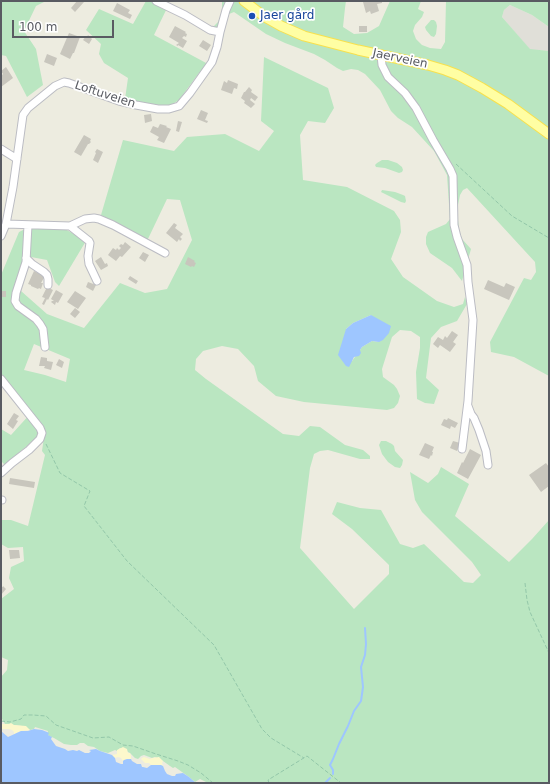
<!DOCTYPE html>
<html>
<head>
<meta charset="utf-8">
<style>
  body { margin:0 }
  #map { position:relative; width:550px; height:784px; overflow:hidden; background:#edece0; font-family:"DejaVu Sans",sans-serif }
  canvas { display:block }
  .frame { position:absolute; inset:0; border:2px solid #595b62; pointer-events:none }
  .scale { position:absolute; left:12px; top:20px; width:102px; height:18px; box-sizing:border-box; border:2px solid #595b62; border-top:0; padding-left:5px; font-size:12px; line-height:14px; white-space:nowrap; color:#595b62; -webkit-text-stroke:3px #fff; paint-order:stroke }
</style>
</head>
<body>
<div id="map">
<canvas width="550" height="784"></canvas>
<div class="frame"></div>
<div class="scale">100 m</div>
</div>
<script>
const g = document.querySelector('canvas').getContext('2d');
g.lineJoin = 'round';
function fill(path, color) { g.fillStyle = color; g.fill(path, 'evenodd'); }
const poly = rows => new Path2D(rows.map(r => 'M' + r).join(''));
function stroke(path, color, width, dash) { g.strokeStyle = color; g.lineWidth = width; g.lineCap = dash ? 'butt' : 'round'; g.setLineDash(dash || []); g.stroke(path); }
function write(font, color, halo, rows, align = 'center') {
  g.font = font + ' "DejaVu Sans",sans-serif'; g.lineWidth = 3.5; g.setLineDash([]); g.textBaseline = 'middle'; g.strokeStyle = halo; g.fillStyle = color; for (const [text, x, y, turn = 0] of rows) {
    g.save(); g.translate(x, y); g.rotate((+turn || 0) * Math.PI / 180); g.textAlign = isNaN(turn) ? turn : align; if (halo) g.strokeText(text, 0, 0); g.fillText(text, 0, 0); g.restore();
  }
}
fill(poly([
  [510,5,532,15,549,27,549,51,530,50,502,17,504,10]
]), '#e0dfd8');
fill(poly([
  [1,1,46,1,36,6,24,31,36,49,43,85,27,97,6,56,1,55],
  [146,1,163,1,169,4,154,35,208,64,199,73,179,100,171,105,159,105,137,102,125,99,128,78,104,63,99,54,101,44,86,30,99,9,133,24],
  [222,1,346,1,345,8,343,27,354,34,367,33,379,26,390,1,421,1,418,9,424,12,422,17,415,25,413,31,416,39,422,45,430,48,441,49,445,42,446,1,547,1,549,2,549,27,532,15,510,5,504,10,502,17,530,49,549,51,549,376,514,357,491,352,490,342,524,278,531,280,536,272,535,262,467,188,463,190,460,195,457,210,459,230,462,239,471,249,462,281,452,268,430,253,426,244,426,237,428,232,446,224,450,219,447,175,434,151,412,127,398,118,391,111,380,90,365,74,358,70,351,69,343,71,337,68,325,60,314,54,285,43,266,34,234,12,229,14,225,27,223,38,207,26,214,26,218,22,222,12],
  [431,20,434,20,436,22,437,26,436,34,434,37,431,36,426,30,425,27],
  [264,57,328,88,334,108,325,123,308,121,300,135,303,180,347,187,394,211,400,220,401,232,391,259,403,277,437,301,454,307,463,304,465,297,467,304,457,321,441,327,431,338,426,378,439,390,434,404,425,403,417,399,416,372,420,348,420,337,411,331,400,330,392,337,382,369,383,377,394,385,397,389,400,396,398,403,394,408,387,410,304,402,276,396,258,381,254,366,238,349,222,346,203,351,196,359,195,370,206,379,283,434,299,436,310,426,320,427,345,445,363,450,370,456,370,459,360,459,328,450,320,451,314,454,310,468,300,548,354,609,389,574,389,565,352,529,332,514,337,502,360,508,381,510,400,544,413,548,424,544,464,582,473,583,481,575,472,562,422,512,415,500,410,472,428,483,438,474,441,467,469,484,455,516,509,562,532,539,549,520,549,783,208,783,200,779,195,782,189,777,175,767,173,768,170,766,163,761,155,757,152,758,144,755,141,756,138,759,135,758,130,753,120,748,117,751,115,750,108,753,100,751,94,747,88,746,84,743,80,743,77,745,71,745,64,744,54,738,47,735,48,731,35,727,34,729,30,730,22,726,5,724,1,717,1,677,7,670,8,660,1,657,1,599,14,589,9,578,11,567,24,561,23,547,8,548,1,544,1,520,11,520,28,526,45,455,42,451,44,437,37,437,5,465,1,461,1,429,11,435,31,413,1,374,1,275,19,232,25,229,65,229,86,241,59,286,55,282,47,260,31,257,25,260,21,291,47,314,84,328,120,283,145,293,167,289,192,240,180,200,167,199,147,241,101,215,123,140,174,151,187,137,225,134,259,151,274,131,261,121],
  [371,315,379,342,372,341,362,347,360,350,352,361,346,329,353,323],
  [34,344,70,359,66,382,45,375,24,370],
  [382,160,388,160,397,163,402,167,403,170,402,172,399,173,385,168,376,167,375,165,377,163],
  [382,190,395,192,403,195,405,196,406,201,405,203,401,202,381,192],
  [381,441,386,441,392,444,394,446,395,451,403,460,402,465,400,468,395,467,388,462,382,454,379,445]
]), '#bae6c1');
fill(poly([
  [11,723,14,725,26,726,30,730,21,731,14,734,14,732,12,730,9,729,1,729,2,724,9,724],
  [123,747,127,749,128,753,130,753,131,756,131,759,127,759,123,761,121,758,118,757,115,758,112,755,117,754,117,750],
  [144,757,150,759,152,758,159,757,163,761,162,763,163,766,157,765,151,765,149,763,145,763,141,759,142,758]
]), '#fcf8cc');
fill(poly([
  [371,315,391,326,389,333,383,340,379,342,372,341,362,347,360,350,361,353,359,356,354,357,349,367,346,366,338,355,346,329,353,323],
  [34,729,42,730,47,732,49,733,48,735,52,737,51,739,56,746,65,749,68,751,73,750,77,751,79,750,85,753,89,753,91,751,89,750,96,749,100,751,112,755,115,758,116,762,121,764,123,764,123,761,124,760,127,759,131,759,132,761,137,764,141,764,142,767,143,767,147,768,151,765,161,765,163,766,165,771,167,774,172,776,175,776,176,774,183,773,189,777,196,783,1,783,1,731,8,737,21,731,28,731]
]), '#9ec6ff');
stroke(poly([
  [333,774,333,770,330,765,333,759,339,744,348,726,354,711,361,701,363,687,361,667,365,655,366,644,365,628],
  [325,783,330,778]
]), '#9ec6ff', 2);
fill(poly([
  [77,1,82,1,84,2,75,12,71,8],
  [367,1,382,1,382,3,377,4,379,11,371,14,370,11,366,13,363,2],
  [117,3,130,10,128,13,132,15,130,19,113,11],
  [175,26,186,32,185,33,187,34,186,37,184,36,182,38,187,41,183,48,178,45,178,46,176,45,179,43,169,37],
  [359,26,367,26,367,32,359,32],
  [69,33,80,37,74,53,73,53,70,59,60,54],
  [88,35,92,39,89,44,83,40,86,36,87,37],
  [203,40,211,45,207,51,199,46],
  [47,54,57,58,54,66,44,62],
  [6,67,13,78,1,87,1,73,2,75,3,74,1,71],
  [228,80,238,84,237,89,234,88,232,94,221,90,224,81,227,83],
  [249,87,252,90,251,92,258,97,255,101,251,98,250,100,255,104,251,108,244,103,245,101,241,98,244,92,245,92],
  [201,110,208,113,205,120,208,121,207,123,197,119],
  [151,114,152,121,145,123,144,115],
  [178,121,182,122,179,132,176,131],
  [160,124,167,126,166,127,171,129,164,143,157,140,159,137,150,132,153,126,158,128],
  [84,135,91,139,90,141,91,142,89,144,88,144,81,156,74,152],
  [97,149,103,152,98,163,93,160,96,153,95,152],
  [174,223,177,225,175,228,183,234,180,237,182,239,180,241,179,239,177,242,166,233],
  [125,242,131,247,122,257,120,256,116,261,108,255,113,248,116,250,117,248,119,250,121,248,119,246,121,244,123,245],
  [143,252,149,255,145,262,139,258],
  [101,257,105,264,107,263,108,266,101,270,95,261],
  [188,257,195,261,194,262,196,263,194,267,192,266,191,267,185,264],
  [34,271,45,276,41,283,43,283,41,289,39,288,38,289,31,286,31,285,28,284],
  [130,276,138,281,136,284,128,279],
  [488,280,504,287,506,283,515,287,509,300,484,289],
  [88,282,96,285,93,291,86,287],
  [47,287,53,290,48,300,47,299,44,305,42,304,45,298,42,297],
  [56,290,63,294,58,303,56,302,55,305,51,302,52,301,54,301,51,299],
  [1,291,6,291,6,297,1,297],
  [75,291,86,298,78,309,67,302],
  [75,308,80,312,75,318,70,314],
  [452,331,458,335,453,342,456,344,450,352,440,345,438,348,433,344,438,337,443,340,445,336,447,338],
  [41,357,47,358,47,361,53,362,51,370,44,368,45,366,39,366],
  [59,359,64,362,62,368,56,365],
  [14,413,19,416,16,420,18,421,13,429,7,424],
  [448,418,458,423,455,428,451,426,450,429,441,425,444,419,447,420],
  [453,441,460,443,457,451,450,448],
  [425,443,434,447,432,452,433,452,432,456,431,455,429,459,419,455],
  [470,449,481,455,468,479,457,473,462,462,463,463],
  [546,463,549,467,549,486,541,492,529,475],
  [10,478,35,482,34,488,9,484],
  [9,550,19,550,20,558,10,559],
  [1,586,3,587,3,586,6,589,1,595]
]), '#c8c6bd');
const minor = poly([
  [156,1,185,15,210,30,220,32],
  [381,55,382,65,388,77,405,93,416,108,433,140,450,169,453,176,454,225,457,237,467,265,468,282,473,320,468,401,462,449],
  [1,149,17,159],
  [6,224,70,226,85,219,94,218,99,219,113,225,165,253],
  [28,225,26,262,16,293,15,301,18,306,36,319,40,324,43,329,45,347],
  [70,226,89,241,90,243,88,256,89,264,97,281],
  [1,236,6,224,13,187,23,115,28,108,55,86,64,82,69,83,119,101,136,105,158,109,169,109,179,106,190,93,212,62,217,47,220,32,226,10,230,1],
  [26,258,32,264,44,272,47,275,48,279,48,285],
  [1,379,40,428,42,433,40,439,29,450,12,463,1,473],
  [468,406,471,414,474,418,479,430,486,451,488,465],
  [1,500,2,500]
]);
const major = poly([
  [244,1,265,17,281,26,304,36,358,50,428,65,445,70,458,75,482,88,508,104,549,134]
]);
stroke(minor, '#bbbcc3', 9);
stroke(major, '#f8e14d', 11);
stroke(poly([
  [456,164,512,216,549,238],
  [46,444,60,473,90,491,84,506,127,561,214,645,262,729,271,738,304,758],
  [525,583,527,600,530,612,549,653],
  [1,721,10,722,21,719,24,715,33,715,46,716,56,725,93,738,109,737,123,745,133,746,156,754,178,761,188,765,201,773,213,783],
  [269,783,268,780,307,756,341,783]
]), '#93c7a9', 1, [4, 2]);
stroke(minor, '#fff', 7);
stroke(major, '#fffea3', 9);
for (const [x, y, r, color] of [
  [252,16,4,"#1a4fb4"]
]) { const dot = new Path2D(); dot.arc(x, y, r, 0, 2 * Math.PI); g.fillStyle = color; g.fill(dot); stroke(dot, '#fff', 1.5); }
write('12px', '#164399', '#fff', [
  ["Jaer gård",260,16]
], 'left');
write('12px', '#595b62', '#fff', [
  ["Jaerveien",400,59,12],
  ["Loftuveien",105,95,18]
]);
</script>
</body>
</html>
